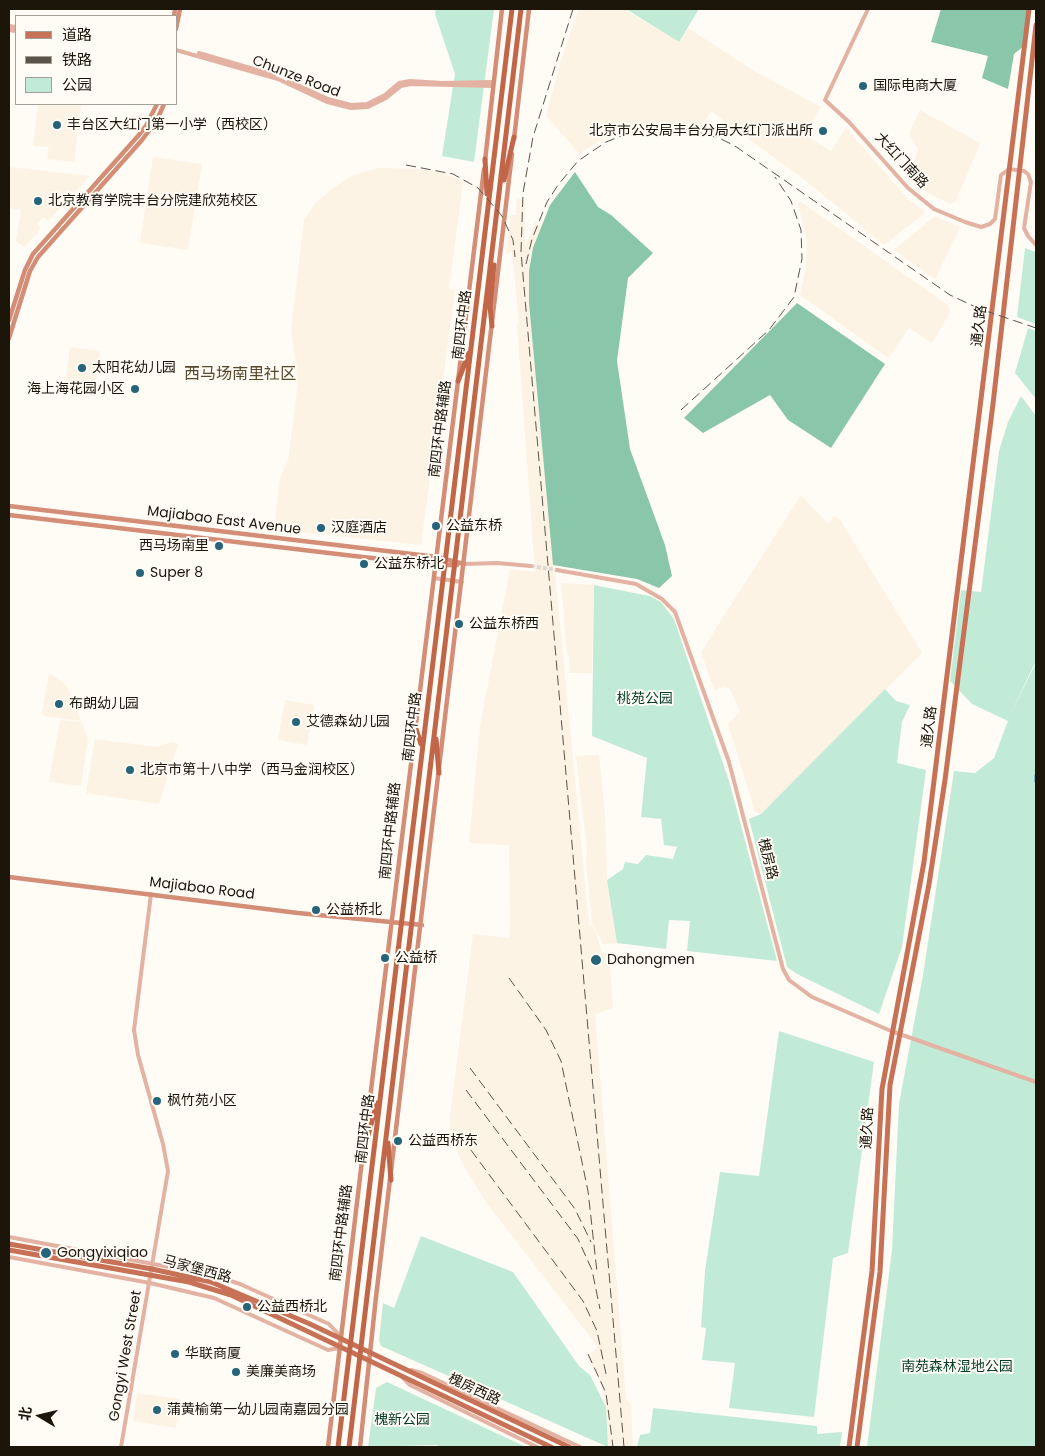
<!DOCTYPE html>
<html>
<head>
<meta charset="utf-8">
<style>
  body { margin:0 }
  #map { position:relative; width:1045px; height:1456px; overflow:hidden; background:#fffbf5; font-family:Poppins,"Noto Sans SC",sans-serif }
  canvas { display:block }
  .frame { position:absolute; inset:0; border:10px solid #1b150a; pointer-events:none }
  .legend { position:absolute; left:15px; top:15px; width:162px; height:90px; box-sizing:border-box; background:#fffbf5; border:1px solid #a49f97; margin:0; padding:6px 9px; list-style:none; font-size:15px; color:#1b150a }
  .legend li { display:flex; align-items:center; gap:10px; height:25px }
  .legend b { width:25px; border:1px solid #a49f97 }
  .north { position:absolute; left:15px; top:1391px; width:50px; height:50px; -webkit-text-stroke:4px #fffbf5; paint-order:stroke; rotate:279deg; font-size:14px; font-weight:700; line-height:20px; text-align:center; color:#1b150a }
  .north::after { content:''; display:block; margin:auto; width:18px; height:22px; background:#1b150a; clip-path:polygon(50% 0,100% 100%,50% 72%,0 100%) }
</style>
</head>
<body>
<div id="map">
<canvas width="1045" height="1456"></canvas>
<div class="frame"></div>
<ul class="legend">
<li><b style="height:6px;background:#c77257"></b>道路</li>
<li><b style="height:6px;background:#5a544a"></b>铁路</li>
<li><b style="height:14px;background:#c2ebd7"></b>公园</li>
</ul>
<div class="north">北</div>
</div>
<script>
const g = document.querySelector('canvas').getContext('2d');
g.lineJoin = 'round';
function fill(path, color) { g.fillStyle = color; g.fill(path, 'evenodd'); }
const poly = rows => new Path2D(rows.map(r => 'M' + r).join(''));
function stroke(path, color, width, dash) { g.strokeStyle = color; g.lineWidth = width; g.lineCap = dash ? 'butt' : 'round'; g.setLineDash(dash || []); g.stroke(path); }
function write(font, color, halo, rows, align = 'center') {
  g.font = font + ' Poppins,"Noto Sans SC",sans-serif'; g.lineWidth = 4; g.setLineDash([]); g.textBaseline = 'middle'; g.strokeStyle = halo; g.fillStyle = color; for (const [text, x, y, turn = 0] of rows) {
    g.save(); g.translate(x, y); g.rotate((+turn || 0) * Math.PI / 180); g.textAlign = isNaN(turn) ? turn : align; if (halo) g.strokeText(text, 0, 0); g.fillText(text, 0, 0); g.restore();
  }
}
fill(poly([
  [579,9,624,9,679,42,688,28,754,71,821,107,803,134,831,151,846,128,908,199,926,212,884,245,806,181,711,111,703,124,636,124,609,135,579,154,546,115,562,57],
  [38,104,81,104,74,162,47,159,49,147,33,146],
  [920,110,980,143,956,201,950,204,917,187,919,178,912,170,918,149,909,134],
  [153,157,202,164,188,250,140,243],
  [9,167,90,176,48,221,43,217,37,224,41,228,25,247,16,241,21,210,9,208],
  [378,168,423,169,445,173,463,182,449,289,455,290,421,545,274,529,280,478,288,461,298,383,291,330,304,220,316,203,332,189,351,176],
  [517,199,525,200,525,248,535,222,542,227,530,258,529,303,589,925,592,925,596,932,602,953,609,953,613,1008,595,1014,626,1399,631,1404,633,1447,608,1447,602,1387,587,1356,598,1347,485,1201,462,1163,450,1132,450,1116,473,934,509,938,510,927,509,845,469,843,480,726,510,569,535,572,517,324,519,322,512,252,506,254,511,215,516,215],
  [800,201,948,305,950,312,932,343,909,328,888,358,800,295,806,266,807,242,798,204],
  [935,216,960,227,935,279,894,250],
  [70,347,100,351,95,389,65,385],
  [801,495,828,524,834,516,840,520,922,653,761,814,755,812,728,724,740,712,730,689,725,687,714,690,701,652],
  [561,583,594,585,592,673,568,673,570,670,569,656,567,654],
  [49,673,67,686,81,721,44,716,42,713],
  [285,700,314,705,307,745,278,740],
  [60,720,81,722,88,738,81,786,49,782],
  [95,739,157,747,171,742,178,744,159,804,86,793],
  [599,755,605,815,607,880,617,943,603,944,592,923,586,861,587,849,576,756],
  [137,1393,180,1399,176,1428,133,1421]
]), '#fdf3e4');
fill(poly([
  [436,9,494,9,474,162,442,156,455,74,435,14],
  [626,9,699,9,679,42],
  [1025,248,1036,252,1036,324,1017,317],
  [1028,328,1036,331,1036,399,1015,373],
  [1021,396,1036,416,1036,661,1008,719,1036,663,1036,1447,867,1447,892,1250,899,1104,923,975,954,771,975,773,994,758,1008,721,972,704,950,681,961,590,981,592,999,451,1008,422],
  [594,585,650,596,661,602,674,619,730,784,777,961,687,951,690,921,669,920,666,949,617,943,607,880,623,869,625,862,638,864,646,855,673,859,677,847,664,845,661,819,641,817,647,758,592,736],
  [885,689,896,701,910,705,902,722,897,763,926,770,902,947,879,1014,797,974,787,967,749,819,761,814],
  [779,1031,874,1062,848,1253,833,1258,814,1417,729,1408,735,1363,702,1360,706,1328,701,1327,705,1271,720,1172,759,1176],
  [421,1236,513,1272,579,1366,590,1375,606,1407,608,1447,381,1346,379,1341,383,1303,394,1308],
  [387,1382,526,1447,441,1447,437,1445,368,1447,376,1388],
  [653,1408,817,1426,817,1434,842,1432,840,1447,637,1447,640,1435,650,1433]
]), '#c2ebd7');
fill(poly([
  [941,9,1028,9,1024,46,1014,54,1008,89,982,78,988,56,931,42],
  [575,172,598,207,611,215,653,253,628,278,617,361,630,449,665,545,672,576,659,588,637,579,553,565,529,303,529,271,533,248,550,205],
  [797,303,885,364,831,448,788,420,770,395,703,433,684,418]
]), '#8ac7aa');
stroke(poly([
  [1036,781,1036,776]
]), '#77c1cc', 4);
stroke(poly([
  [531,566,557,570]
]), '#ddd8d2', 4, [4, 2]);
stroke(poly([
  [868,9,825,100,849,122,908,188,934,209,965,222,981,227,990,224,995,219,1001,175,1009,169,1024,171,1028,174,1031,182,1024,228,1028,236,1036,245],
  [9,26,16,27],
  [9,30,16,31],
  [176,50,278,79,327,102,351,108,368,107,386,98,401,86,411,84,493,86],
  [199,53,274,75],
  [289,81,328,99,351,105,367,104,385,95,399,83,410,81,442,83,493,82],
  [464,564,497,563,531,566],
  [557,570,636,584,662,599,675,612,729,762,783,969,789,980,812,997,891,1031,1036,1082],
  [434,578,462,582],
  [9,1237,212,1275,240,1284,329,1324,342,1338],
  [9,1257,150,1283,214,1298,328,1350,340,1348],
  [411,1370,422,1373,580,1447],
  [403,1378,410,1385,537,1447],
  [121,1447,168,1171,163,1144,138,1055,134,1030,151,894]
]), '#e3b2a3', 4);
stroke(poly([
  [174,16,175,9],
  [176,29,180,9],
  [514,139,529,9],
  [485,161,502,9],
  [9,320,25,270,33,254,138,136,146,126,157,104],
  [9,338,30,271,38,257,142,140,157,120,164,104],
  [9,506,437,557,464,564],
  [9,515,354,556,436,565,457,565],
  [9,877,298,913,422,925],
  [365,1139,484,169],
  [328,1447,363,1152],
  [360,1447,376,1297,512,154]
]), '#d48e77', 4.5);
stroke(poly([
  [9,1244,152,1269,211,1282,310,1324,569,1447],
  [9,1250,189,1282,231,1295,551,1447],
  [849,1447,872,1271,882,1089,924,862,1029,9],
  [857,1447,880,1272,890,1085,929,884,945,780,993,404,1036,25]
]), '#c77257', 5);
stroke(poly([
  [485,159,487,194],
  [504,180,514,137],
  [492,326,490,306,494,265],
  [458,381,469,353],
  [415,726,421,744],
  [436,739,439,773],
  [388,1143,391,1180],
  [363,1153,377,1103],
  [338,1447,512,9],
  [349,1447,521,9]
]), '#c16648', 5);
stroke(poly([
  [573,9,533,137,523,193,521,252,624,1447],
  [406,165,453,174,478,188,502,216,513,240,515,257],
  [526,264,532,239,547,202,558,185,578,161,606,142,631,132,655,128,686,129,719,138,735,146,950,295,980,309,1036,328],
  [681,410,769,330,794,297,802,259,801,230,791,201,775,177],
  [509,978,546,1030,561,1061,588,1191,597,1272],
  [470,1068,575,1209,591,1242],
  [466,1090,578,1239,592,1270,600,1309],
  [462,1138,583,1301,597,1331,606,1374],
  [588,1354,606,1393,613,1447]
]), '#5a544a', 1, [10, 5]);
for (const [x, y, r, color] of [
  [863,86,5,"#26647a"],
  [57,125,5,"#26647a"],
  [823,131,5,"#26647a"],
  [38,201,5,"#26647a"],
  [82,368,5,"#26647a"],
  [135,389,5,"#26647a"],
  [436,526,5,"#26647a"],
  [321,528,5,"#26647a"],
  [219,546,5,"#26647a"],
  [364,564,5,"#26647a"],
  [140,573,5,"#26647a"],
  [459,624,5,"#26647a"],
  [59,704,5,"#26647a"],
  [296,722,5,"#26647a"],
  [130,770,5,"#26647a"],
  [316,910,5,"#26647a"],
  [385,958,5,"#26647a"],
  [596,960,6,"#26647a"],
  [157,1101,5,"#26647a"],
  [398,1141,5,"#26647a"],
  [46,1253,6,"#26647a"],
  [247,1307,5,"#26647a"],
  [175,1354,5,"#26647a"],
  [236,1372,5,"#26647a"],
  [157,1410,5,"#26647a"]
]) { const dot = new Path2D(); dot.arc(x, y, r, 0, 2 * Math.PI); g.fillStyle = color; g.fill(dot); stroke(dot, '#fffbf5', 2); }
write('14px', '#1b150a', '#fffbf5', [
  ["Chunze Road",296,77,21],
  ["大红门南路",901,161,47],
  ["南四环中路",463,325,-83],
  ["通久路",980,326,-83],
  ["南四环中路辅路",441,429,-83],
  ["Majiabao East Avenue",224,521,7],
  ["南四环中路",413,727,-83],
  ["通久路",930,727,-83],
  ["南四环中路辅路",391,831,-84],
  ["槐房路",767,859,76],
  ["Majiabao Road",202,889,7],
  ["通久路",868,1128,-87],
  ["南四环中路",366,1129,-83],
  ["南四环中路辅路",342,1233,-83],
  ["马家堡西路",197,1270,15],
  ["Gongyi West Street",126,1356,-80],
  ["槐房西路",474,1390,25]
]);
write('14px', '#1b150a', '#fffbf5', [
  ["国际电商大厦",873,86],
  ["丰台区大红门第一小学（西校区）",67,125],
  ["北京市公安局丰台分局大红门派出所",813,131,"right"],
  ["北京教育学院丰台分院建欣苑校区",48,201],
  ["太阳花幼儿园",92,368],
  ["海上海花园小区",125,389,"right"],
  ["公益东桥",446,526],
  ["汉庭酒店",331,528],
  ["西马场南里",209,546,"right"],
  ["公益东桥北",374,564],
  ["Super 8",150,573],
  ["公益东桥西",469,624],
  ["布朗幼儿园",69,704],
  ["艾德森幼儿园",306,722],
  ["北京市第十八中学（西马金润校区）",140,770],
  ["公益桥北",326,910],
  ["公益桥",395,958],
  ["Dahongmen",607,960],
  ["枫竹苑小区",167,1101],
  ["公益西桥东",408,1141],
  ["Gongyixiqiao",57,1253],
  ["公益西桥北",257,1307],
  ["华联商厦",185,1354],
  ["美廉美商场",246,1372],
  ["蒲黄榆第一幼儿园南嘉园分园",167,1410]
], 'left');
write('14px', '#073c2a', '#fffbf5', [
  ["桃苑公园",645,699],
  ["南苑森林湿地公园",957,1367],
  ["槐新公园",402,1420]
]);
write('16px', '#58482e', '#fffbf5', [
  ["西马场南里社区",240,375]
]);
</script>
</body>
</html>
